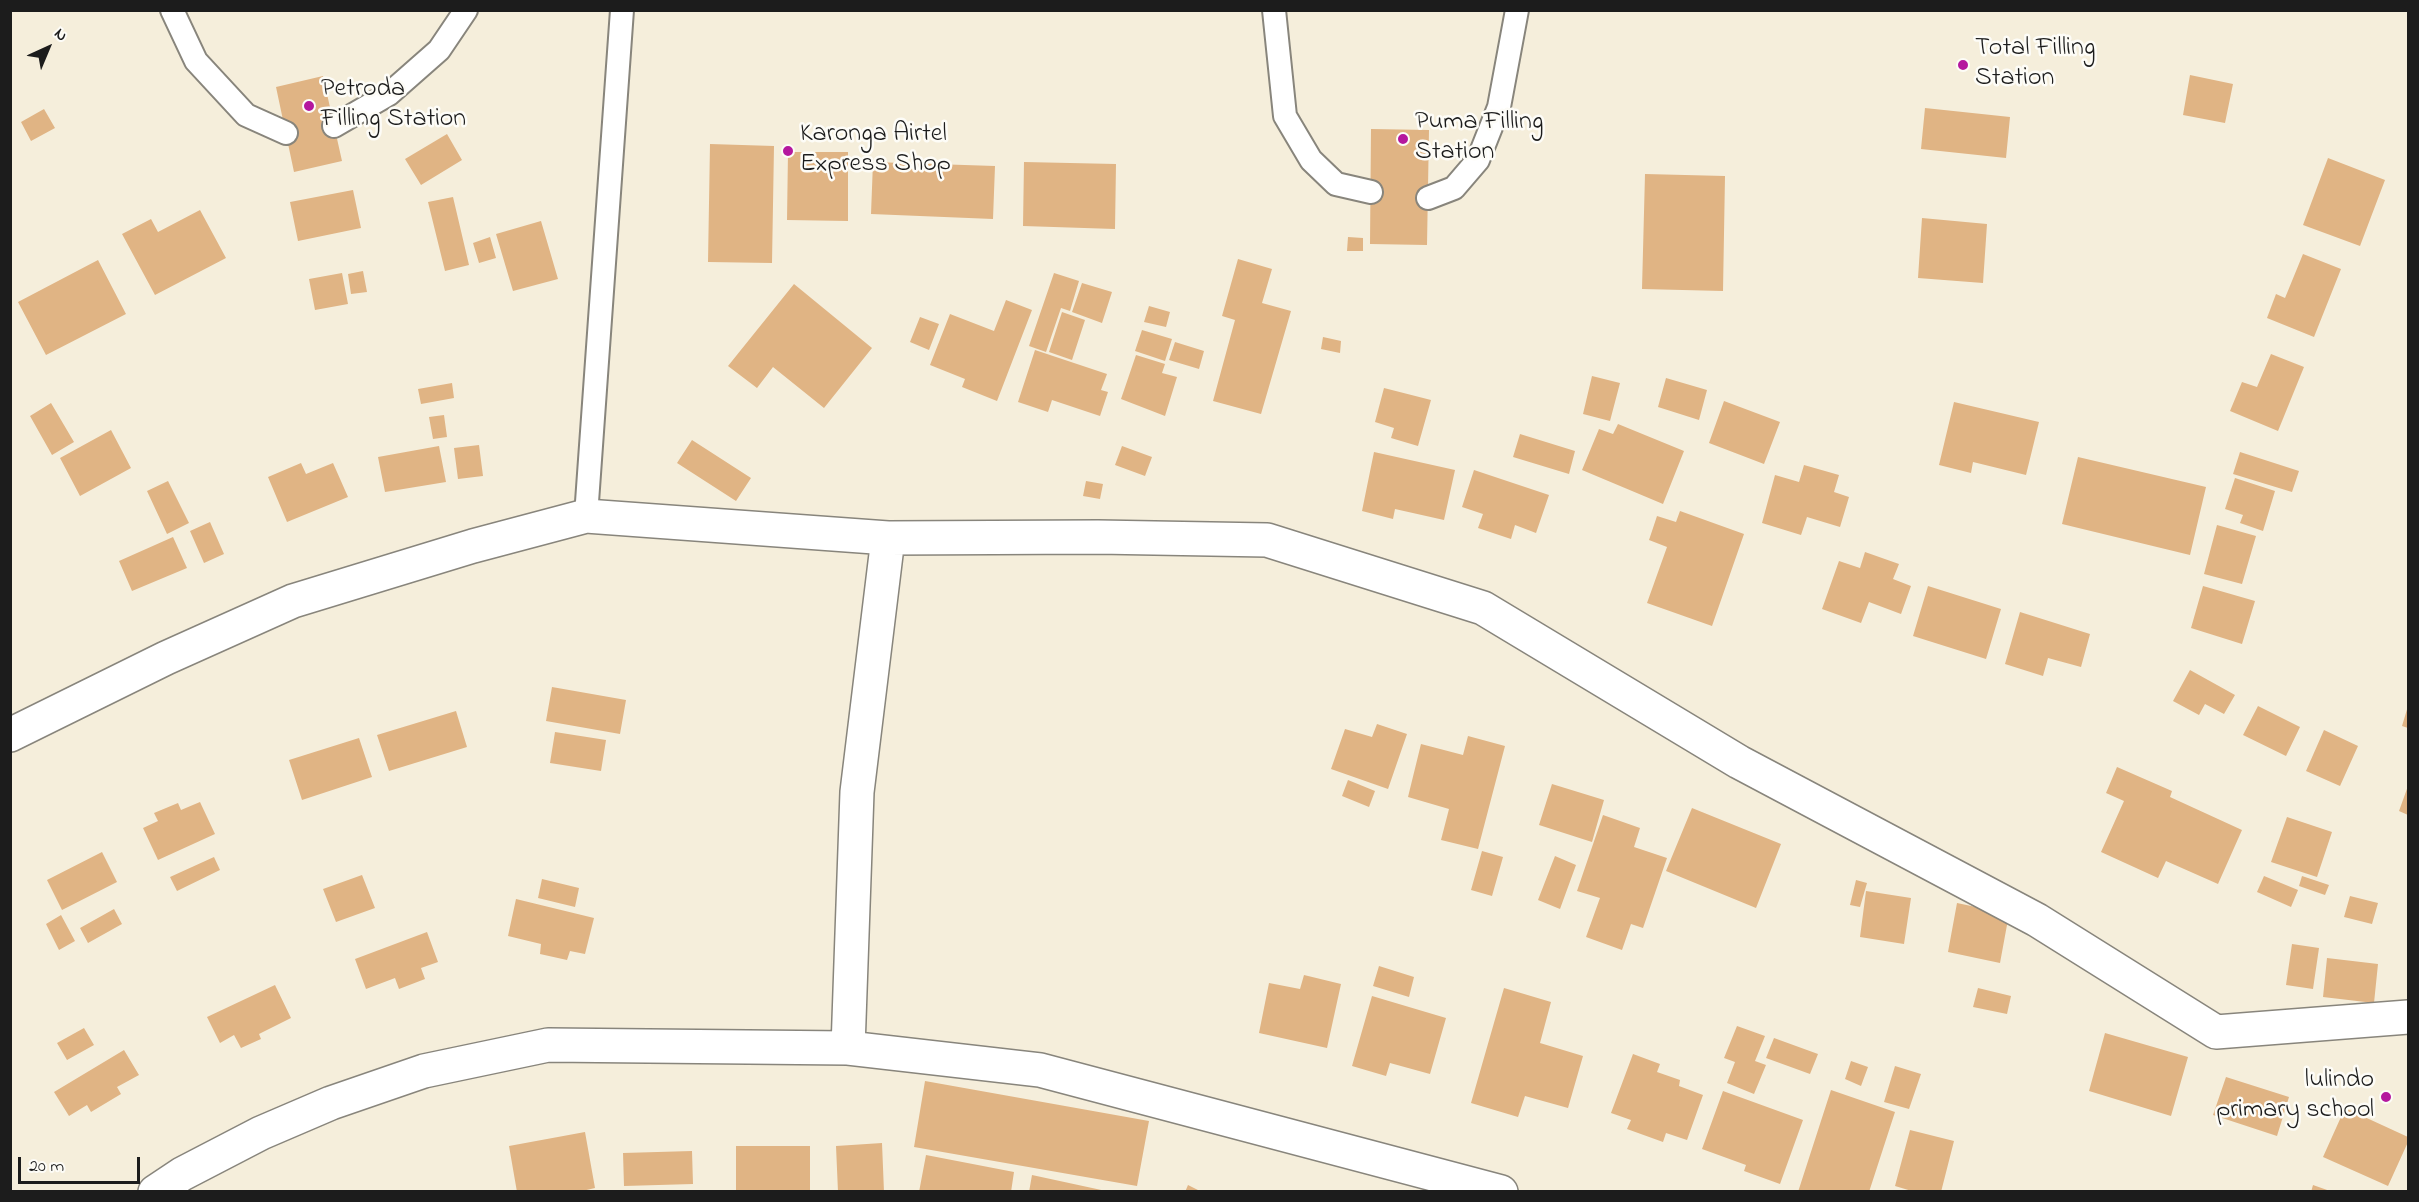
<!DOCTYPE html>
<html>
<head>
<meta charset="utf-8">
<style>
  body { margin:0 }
  #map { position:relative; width:2419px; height:1202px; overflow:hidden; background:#f5eedb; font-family:"Indie Flower",sans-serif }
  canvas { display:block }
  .frame { position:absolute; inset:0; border:12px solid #1c1c1c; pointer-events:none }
  .north { position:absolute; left:18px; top:18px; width:60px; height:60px; -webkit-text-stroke:4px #fdfcf7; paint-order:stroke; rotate:44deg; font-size:16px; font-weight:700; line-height:24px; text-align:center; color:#1c1c1c }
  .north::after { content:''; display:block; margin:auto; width:21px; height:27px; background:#1c1c1c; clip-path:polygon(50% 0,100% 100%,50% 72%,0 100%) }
  .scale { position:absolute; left:18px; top:1157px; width:122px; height:27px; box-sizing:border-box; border:3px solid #1c1c1c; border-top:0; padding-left:8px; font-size:18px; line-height:21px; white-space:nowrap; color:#1c1c1c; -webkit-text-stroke:4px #fdfcf7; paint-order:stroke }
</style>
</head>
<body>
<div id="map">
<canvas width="2419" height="1202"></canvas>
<div class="frame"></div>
<div class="north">N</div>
<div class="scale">20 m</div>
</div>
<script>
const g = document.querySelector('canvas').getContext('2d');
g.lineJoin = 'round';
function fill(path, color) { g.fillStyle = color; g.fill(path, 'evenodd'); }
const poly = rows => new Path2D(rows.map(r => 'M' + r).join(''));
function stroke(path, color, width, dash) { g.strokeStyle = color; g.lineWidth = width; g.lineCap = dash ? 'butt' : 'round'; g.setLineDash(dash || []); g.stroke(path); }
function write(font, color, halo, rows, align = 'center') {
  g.font = font + ' "Indie Flower",sans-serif'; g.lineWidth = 5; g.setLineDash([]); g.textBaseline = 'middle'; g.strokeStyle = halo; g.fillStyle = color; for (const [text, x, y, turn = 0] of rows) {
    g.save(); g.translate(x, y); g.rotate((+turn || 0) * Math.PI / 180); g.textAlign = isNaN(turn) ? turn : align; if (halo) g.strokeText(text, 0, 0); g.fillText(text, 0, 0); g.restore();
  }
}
fill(poly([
  [2190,75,2233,84,2225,123,2183,115],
  [323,76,342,161,294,172,276,87],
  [1925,108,2010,117,2006,158,1921,149],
  [44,109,55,128,31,141,21,122],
  [1371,129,1429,130,1427,245,1370,244],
  [447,134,462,160,421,185,405,159],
  [710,144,774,146,772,263,708,262],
  [788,152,848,152,848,221,787,220],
  [2328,158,2385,180,2360,246,2303,225],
  [873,162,995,166,993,219,871,214],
  [1024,162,1116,164,1115,229,1023,226],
  [1645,174,1725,176,1723,291,1642,289],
  [353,190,361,228,298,241,290,202],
  [453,197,469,265,445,271,428,202],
  [200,210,226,258,155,295,122,234,151,219,158,232],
  [1922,218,1987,224,1983,283,1918,278],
  [541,221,558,279,513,291,496,234],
  [490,237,496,258,479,263,473,243],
  [1348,237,1363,238,1363,251,1347,251],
  [2303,254,2341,269,2314,337,2267,318,2276,294,2285,298],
  [1238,259,1272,269,1262,303,1291,311,1261,414,1213,401,1235,320,1222,316],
  [98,260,126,314,46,355,18,302],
  [363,271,367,292,351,294,348,274],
  [342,273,348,304,315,310,309,279],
  [1054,273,1079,281,1070,311,1061,308,1046,352,1029,346],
  [1082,283,1112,292,1102,323,1072,312],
  [794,284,872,348,824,408,773,367,757,388,728,366],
  [1006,300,1032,310,997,401,962,387,965,379,930,365,950,314,994,331],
  [1149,306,1170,312,1166,327,1144,322],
  [1062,312,1085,320,1072,360,1049,352],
  [920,317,939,324,929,350,910,342],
  [1142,330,1172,339,1165,361,1135,351],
  [1323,337,1341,341,1340,353,1321,349],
  [1175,342,1204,351,1199,369,1169,360],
  [1035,350,1107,374,1101,390,1108,392,1100,416,1052,400,1048,412,1018,402],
  [2271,354,2304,367,2278,431,2230,411,2242,382,2257,387],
  [1136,355,1165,364,1162,373,1177,377,1165,416,1121,399],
  [1592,376,1620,383,1610,421,1583,414],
  [1666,378,1707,390,1699,420,1658,407],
  [452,383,454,398,421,404,418,389],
  [1384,388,1431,400,1418,446,1391,438,1394,428,1375,422],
  [1724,401,1780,422,1764,464,1709,443],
  [1954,402,2039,422,2026,475,1973,462,1971,473,1939,465],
  [51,403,74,442,52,455,30,416],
  [444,415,447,437,433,439,429,417],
  [1618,424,1684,451,1663,504,1582,470,1599,429,1613,434],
  [111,430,131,468,80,496,60,458],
  [1520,434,1575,451,1569,474,1513,457],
  [692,440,751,478,736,501,677,463],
  [479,445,483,476,458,479,454,448],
  [439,446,446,482,385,492,378,457],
  [1122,446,1152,457,1145,476,1115,465],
  [1374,452,1455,470,1444,520,1395,509,1393,519,1362,511],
  [2240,452,2299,471,2292,492,2233,474],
  [2078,457,2206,487,2190,555,2062,524],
  [301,463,306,474,333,463,348,497,287,522,268,477],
  [1804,465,1839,475,1834,492,1849,497,1840,527,1807,517,1801,535,1762,523,1775,475,1799,482],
  [1474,470,1549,495,1536,533,1515,525,1511,539,1478,528,1483,514,1462,507],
  [2235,478,2275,491,2263,531,2240,523,2243,515,2225,509],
  [168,481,189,523,167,534,147,491],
  [1086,481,1103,484,1100,499,1083,496],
  [1680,511,1744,534,1712,626,1647,603,1667,547,1649,540,1657,516,1676,522],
  [210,522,224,554,204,563,190,531],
  [2217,525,2256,536,2242,584,2204,574],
  [173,537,187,568,132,591,119,561],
  [1865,552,1899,564,1893,579,1911,586,1901,614,1869,602,1861,623,1822,609,1839,561,1860,568],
  [1928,586,2001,609,1986,659,1913,636],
  [2203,586,2255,601,2242,644,2191,628],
  [2020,612,2090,634,2081,667,2048,658,2043,676,2005,664],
  [2190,670,2235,695,2224,714,2205,704,2199,715,2173,701],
  [552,687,626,700,620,734,546,721],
  [2258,706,2300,727,2286,756,2243,735],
  [2408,706,2408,728,2402,726],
  [456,711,467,747,389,771,377,735],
  [1377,724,1407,734,1388,789,1331,769,1345,729,1372,737],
  [2324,730,2358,746,2340,786,2306,771],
  [555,732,606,740,601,771,550,763],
  [1468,736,1505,746,1478,849,1441,840,1449,809,1408,797,1421,744,1463,755],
  [359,738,372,777,302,800,289,760],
  [2117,767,2172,791,2170,797,2242,830,2218,884,2166,861,2158,878,2101,852,2124,801,2106,793],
  [1348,780,1375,791,1369,807,1342,796],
  [1552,784,1604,800,1592,842,1539,825],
  [2408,786,2408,815,2399,811],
  [200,802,215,834,158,860,143,828,158,821,154,813,178,803,181,810],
  [1692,808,1781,844,1756,908,1666,871],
  [1603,815,1640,828,1634,847,1667,858,1643,928,1631,924,1622,950,1586,937,1600,898,1577,891],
  [2287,817,2332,832,2317,877,2271,862],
  [1482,851,1503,857,1492,896,1471,890],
  [102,852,117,882,62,910,47,880],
  [1555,856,1576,865,1560,909,1538,900],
  [214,857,220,870,177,891,170,877],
  [362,875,375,908,336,922,323,889],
  [2264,876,2298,890,2291,907,2257,892],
  [2302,876,2329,885,2325,895,2299,886],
  [542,879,579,888,575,907,538,898],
  [1856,880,1867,883,1860,907,1850,905],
  [1866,891,1911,898,1904,944,1860,937],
  [2350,896,2378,903,2372,924,2344,917],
  [516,899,594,918,585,954,570,951,567,960,540,954,541,944,508,936],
  [1957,903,2009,914,2000,963,1948,952],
  [114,909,122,924,88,943,80,928],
  [61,915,75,941,59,950,46,924],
  [427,932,438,962,421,968,425,979,399,989,395,978,366,989,355,959],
  [2292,944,2319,948,2313,989,2286,985],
  [2327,958,2378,964,2374,1003,2323,997],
  [1379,966,1414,977,1409,997,1373,986],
  [1304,975,1341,984,1327,1048,1259,1033,1269,983,1300,989],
  [275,985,291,1018,259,1034,261,1039,241,1048,234,1035,220,1043,207,1017],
  [1504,988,1551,1002,1540,1043,1583,1056,1568,1108,1525,1096,1518,1117,1471,1103],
  [1978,988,2011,996,2007,1014,1973,1007],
  [1372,996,1446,1018,1430,1074,1390,1063,1386,1076,1352,1066],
  [1737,1026,1765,1036,1755,1061,1766,1065,1754,1094,1727,1083,1735,1062,1724,1058],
  [84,1028,94,1045,67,1060,57,1043],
  [2105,1033,2188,1057,2171,1116,2089,1091],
  [1774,1038,1818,1054,1810,1074,1766,1058],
  [124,1050,139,1075,117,1087,121,1094,91,1112,87,1105,69,1116,54,1092],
  [1633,1054,1660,1064,1657,1072,1680,1080,1679,1086,1703,1095,1687,1140,1666,1133,1663,1142,1627,1129,1631,1120,1611,1113],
  [1851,1061,1868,1067,1861,1086,1845,1079],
  [1895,1066,1921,1074,1909,1109,1884,1102],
  [2226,1077,2289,1097,2277,1136,2213,1115],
  [925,1081,1149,1121,1137,1186,914,1147],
  [1831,1090,1895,1112,1869,1192,1798,1192],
  [1723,1091,1803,1120,1780,1184,1744,1171,1746,1165,1702,1149],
  [2345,1108,2408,1137,2408,1142,2388,1186,2323,1157],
  [1910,1130,1954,1141,1941,1192,1915,1192,1895,1186],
  [585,1132,595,1188,578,1192,517,1192,509,1146],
  [882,1143,884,1192,838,1192,836,1146],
  [736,1146,810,1146,810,1192,736,1192],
  [692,1151,693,1184,624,1186,623,1153],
  [926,1155,1014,1172,1011,1192,919,1192],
  [1032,1175,1106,1191,1106,1192,1029,1192],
  [1188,1185,1202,1192,1185,1192],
  [2313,1185,2330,1191,2330,1192,2311,1192]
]), '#e0b484');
const lane = poly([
  [172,10,196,61,246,115,286,133],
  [1274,10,1285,116,1311,160,1336,184,1371,192],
  [334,126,389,94,439,50,466,10],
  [1428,198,1454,188,1478,160,1499,107,1517,10],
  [586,516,622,10]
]);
const street = poly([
  [10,735,166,658,293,601,473,546,586,516,888,538,1098,537,1267,540,1483,608,1739,762,2037,920,2216,1032,2408,1017],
  [848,1048,857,792,888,538],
  [155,1192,182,1174,261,1133,331,1103,424,1071,548,1045,848,1048,1040,1070,1501,1192]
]);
stroke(lane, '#88857c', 26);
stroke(street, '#88857c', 36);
stroke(lane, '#fff', 22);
stroke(street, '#fff', 33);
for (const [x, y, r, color] of [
  [1963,65,6,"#b5179e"],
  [309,106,6,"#b5179e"],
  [1403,139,6,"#b5179e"],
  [788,151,6,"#b5179e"],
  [2386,1097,6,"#b5179e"]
]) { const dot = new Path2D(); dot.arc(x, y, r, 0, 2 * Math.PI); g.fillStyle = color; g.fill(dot); stroke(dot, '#fdfcf7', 2); }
write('26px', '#1c1c1c', '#fdfcf7', [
  ["Total Filling",1975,50],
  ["Station",1975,80],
  ["Petroda",321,91],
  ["Filling Station",321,121],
  ["Puma Filling",1415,124],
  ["Station",1415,154],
  ["Karonga Airtel",800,136],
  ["Express Shop",800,166],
  ["lulindo",2374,1082,"right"],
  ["primary school",2374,1112,"right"]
], 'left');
</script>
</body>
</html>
